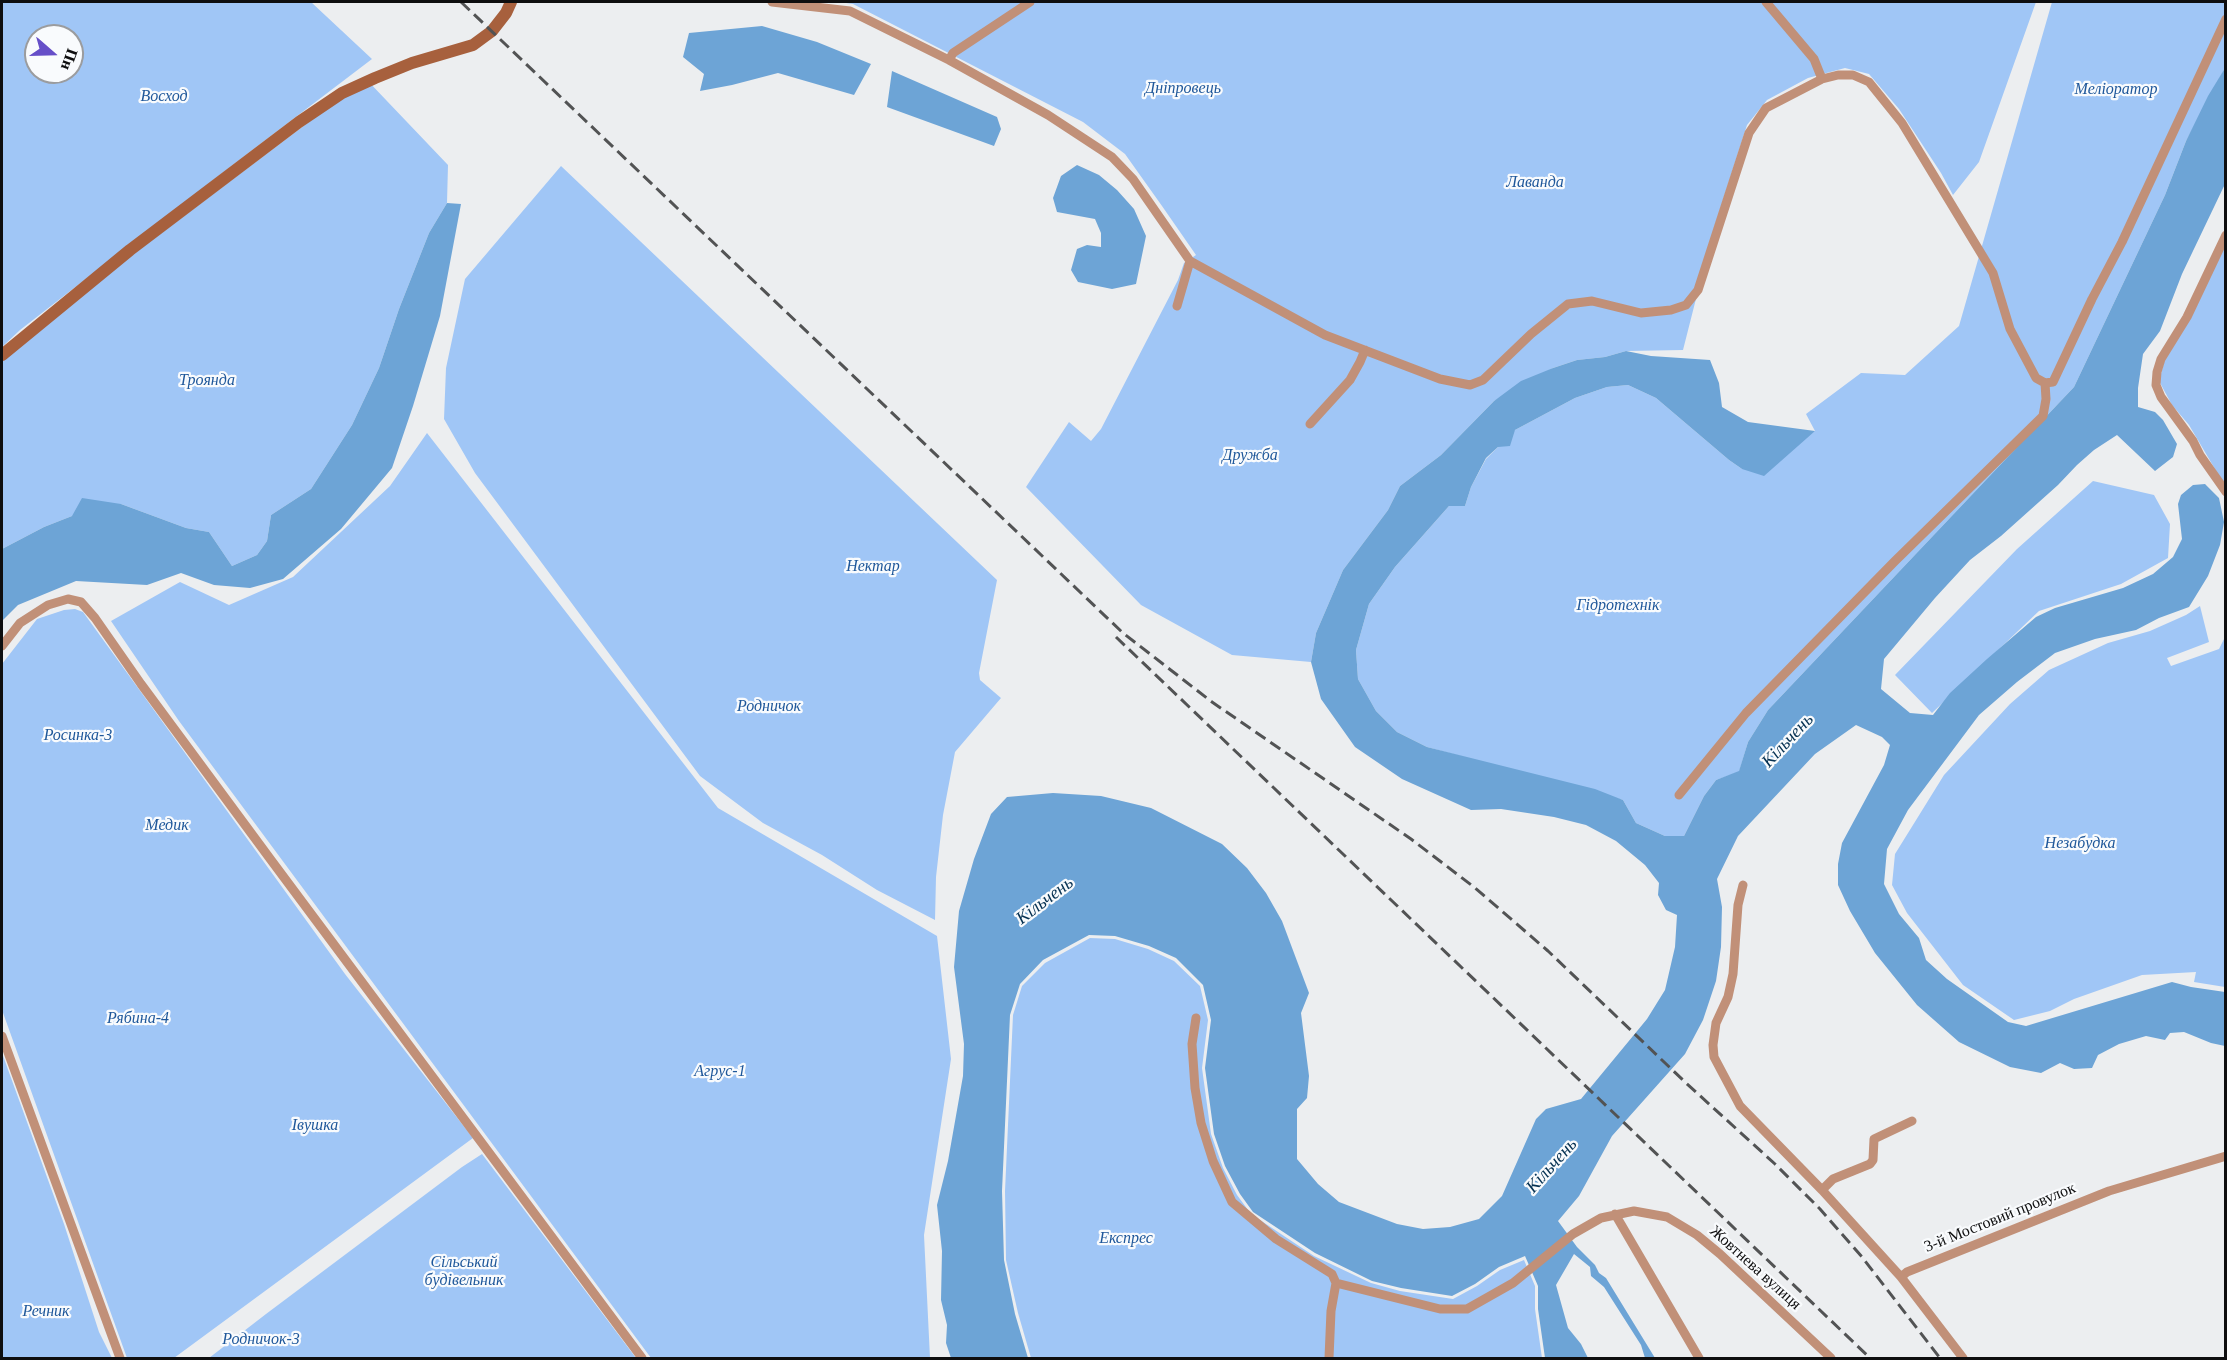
<!DOCTYPE html>
<html>
<head>
<meta charset="utf-8">
<style>
  body { margin:0 }
  #map { position:relative; width:2227px; height:1360px; overflow:hidden; background:#eceef0; font-family:Georgia,serif }
  canvas { display:block }
  .frame { position:absolute; inset:0; border:3px solid #0e0e0f; pointer-events:none }
  .north { position:absolute; left:24px; top:24px; width:60px; height:60px; box-sizing:border-box; background:#f9fbfd; border:2px solid #9b9c9e; border-radius:50%; rotate:110deg; font-size:16px; font-weight:700; line-height:24px; text-align:center; color:#0e0e0f }
  .north::after { content:''; display:block; margin:auto; width:21px; height:27px; background:#664fc8; clip-path:polygon(50% 0,100% 100%,50% 72%,0 100%) }
</style>
</head>
<body>
<div id="map">
<canvas width="2227" height="1360"></canvas>
<div class="frame"></div>
<div class="north">Пн</div>
</div>
<script>
const g = document.querySelector('canvas').getContext('2d');
g.lineJoin = 'round';
function fill(path, color) { g.fillStyle = color; g.fill(path, 'evenodd'); }
const poly = rows => new Path2D(rows.map(r => 'M' + r).join(''));
function stroke(path, color, width, dash) { g.strokeStyle = color; g.lineWidth = width; g.lineCap = dash ? 'butt' : 'round'; g.setLineDash(dash || []); g.stroke(path); }
function write(font, color, halo, rows, align = 'center') {
  g.font = font + ' Georgia,serif'; g.lineWidth = 4.5; g.setLineDash([]); g.textBaseline = 'middle'; g.strokeStyle = halo; g.fillStyle = color; for (const [text, x, y, turn = 0] of rows) {
    g.save(); g.translate(x, y); g.rotate((+turn || 0) * Math.PI / 180); g.textAlign = isNaN(turn) ? turn : align; if (halo) g.strokeText(text, 0, 0); g.fillText(text, 0, 0); g.restore();
  }
}
fill(poly([
  [2,2,311,2,372,59,230,167,20,330,2,347],
  [36,36,72,36,72,72,36,72],
  [839,2,2036,2,1979,162,1953,195,1941,173,1899,109,1869,74,1845,68,1808,78,1767,100,1747,125,1714,228,1683,350,1626,351,1605,357,1577,360,1553,368,1494,401,1441,455,1400,486,1388,510,1343,570,1316,633,1311,662,1232,655,1141,605,1026,487,1069,422,1091,441,1101,429,1178,280,1184,263,1196,255,1162,206,1125,154,1083,122,853,4],
  [2052,2,2225,2,2225,68,2186,141,2165,195,2074,387,1768,710,1748,742,1739,772,1716,780,1704,796,1684,836,1665,836,1636,823,1623,800,1427,747,1397,732,1376,711,1358,679,1356,650,1369,604,1395,567,1449,506,1465,506,1471,487,1486,459,1515,430,1575,398,1607,387,1628,385,1656,398,1729,460,1742,469,1815,431,1806,414,1861,373,1905,375,1959,326],
  [366,79,448,165,447,203,429,233,399,309,379,368,352,425,311,489,271,515,267,541,257,555,232,566,209,532,186,528,121,504,72,516,44,527,2,549,2,353],
  [561,166,997,580,979,673,980,680,1001,698,955,752,943,815,936,877,935,920,877,890,822,855,763,823,700,776,475,473,444,419,446,368,465,279],
  [2225,242,2225,486,2189,425,2172,405,2159,381,2165,359],
  [427,433,718,808,937,936,951,1059,924,1235,930,1358,651,1358,179,721,111,621,180,582,229,605,293,577,390,486],
  [2093,481,2154,495,2170,524,2168,558,2121,584,2039,611,1932,713,1895,675,2017,549],
  [2200,606,2209,642,2167,658,2171,666,2219,649,2225,637,2225,987,2194,982,2196,972,2142,975,2074,999,2050,1011,2014,1020,1963,985,1907,913,1892,885,1895,854,1944,775,2010,704,2049,670,2108,643,2150,631,2186,615],
  [75,609,83,612,345,974,473,1138,174,1358,127,1358,2,1010,2,664,37,619,64,610],
  [1090,938,1115,939,1148,949,1174,961,1200,986,1208,1020,1202,1068,1211,1134,1223,1168,1237,1195,1251,1214,1314,1256,1371,1283,1400,1291,1453,1299,1477,1286,1500,1270,1524,1260,1535,1286,1535,1309,1542,1358,1031,1358,1018,1313,1006,1260,1005,1191,1013,1015,1022,986,1045,963],
  [2,1053,64,1224,99,1332,112,1358,2,1358],
  [482,1154,636,1358,209,1358,266,1314,462,1167]
]), '#a0c6f6');
fill(poly([
  [762,26,817,42,871,64,854,95,778,73,732,85,700,91,704,74,683,57,689,33],
  [2225,68,2225,184,2182,274,2160,331,2143,354,2138,388,2138,407,2155,412,2163,420,2177,444,2173,457,2155,471,2117,435,2094,450,2077,465,2058,485,2001,536,1970,560,1935,598,1884,659,1881,689,1910,713,1933,715,1950,693,1987,659,2036,617,2055,608,2123,588,2153,574,2173,557,2182,539,2178,504,2181,495,2193,485,2205,484,2219,498,2224,522,2220,545,2208,576,2189,607,2159,618,2136,630,2095,639,2055,653,2017,682,1979,715,1908,810,1887,849,1884,884,1899,914,1919,938,1926,960,1947,979,2008,1022,2026,1026,2172,982,2191,987,2225,992,2225,1046,2211,1043,2184,1032,2170,1033,2165,1040,2146,1036,2119,1044,2098,1055,2092,1068,2074,1069,2060,1063,2041,1073,2010,1067,1959,1042,1917,1005,1875,953,1850,911,1838,885,1838,864,1842,843,1884,765,1890,745,1882,737,1856,725,1815,754,1738,836,1717,879,1722,907,1721,947,1716,981,1703,1020,1685,1054,1612,1136,1579,1196,1558,1221,1577,1247,1595,1265,1599,1273,1606,1278,1655,1358,1645,1358,1641,1345,1604,1287,1591,1276,1590,1267,1574,1254,1556,1285,1568,1328,1581,1344,1588,1358,1545,1358,1538,1309,1538,1286,1525,1256,1499,1267,1475,1284,1452,1296,1401,1288,1372,1281,1315,1253,1253,1212,1240,1194,1225,1166,1214,1134,1205,1068,1211,1020,1203,985,1176,958,1149,946,1115,936,1089,935,1043,960,1020,984,1010,1015,1002,1191,1004,1260,1015,1314,1028,1358,951,1358,946,1343,947,1325,941,1300,942,1251,937,1205,948,1161,963,1076,964,1044,954,967,959,911,974,859,991,814,1007,797,1053,793,1101,796,1151,808,1222,844,1247,868,1266,893,1282,921,1309,993,1301,1013,1309,1076,1307,1098,1297,1109,1297,1159,1318,1184,1339,1202,1397,1224,1423,1229,1450,1227,1479,1219,1502,1196,1536,1119,1546,1109,1581,1099,1647,1019,1665,990,1675,947,1677,915,1666,910,1658,895,1659,883,1645,865,1616,841,1586,825,1554,817,1501,809,1471,810,1402,779,1355,747,1321,699,1311,662,1316,633,1343,570,1388,510,1400,486,1441,455,1494,401,1521,381,1553,368,1577,360,1605,357,1626,351,1651,356,1710,360,1719,383,1722,407,1748,422,1815,431,1764,476,1742,469,1729,460,1656,398,1628,385,1607,387,1575,398,1515,430,1510,446,1498,447,1486,458,1471,487,1465,506,1449,506,1395,567,1369,604,1356,650,1358,679,1376,711,1397,732,1427,747,1595,789,1623,800,1636,823,1665,836,1684,836,1704,796,1716,780,1739,771,1748,742,1768,710,2074,387,2165,195,2186,141,2208,96],
  [892,71,997,117,1001,129,994,146,887,107],
  [1077,165,1099,175,1117,190,1134,209,1146,236,1136,284,1112,289,1078,282,1071,270,1077,249,1087,245,1101,247,1101,233,1095,219,1057,212,1053,198,1061,176],
  [447,203,461,204,440,316,413,406,392,468,341,529,283,579,250,588,214,585,181,573,147,585,76,581,18,605,2,621,2,549,44,527,72,516,82,498,121,504,186,528,209,532,232,566,257,555,267,541,271,515,311,489,352,425,379,368,399,309,429,233]
]), '#6da4d6');
stroke(poly([
  [772,2,850,11,949,60,1048,115,1112,157,1133,179,1190,261,1325,335,1440,379,1470,385,1483,380,1531,334,1568,304,1592,301,1641,313,1671,310,1686,305,1698,290,1749,133,1766,108,1822,79,1838,75,1853,75,1869,82,1902,123,1993,273,2010,329,2036,378,2045,383,2053,382,2092,299,2122,242,2226,19],
  [1766,2,1814,59,1822,79],
  [949,60,953,53,1030,2],
  [2226,235,2187,317,2161,359,2157,372,2156,385,2161,397,2193,441,2200,455,2226,492],
  [1177,306,1190,261],
  [1310,424,1350,380,1360,362,1365,350],
  [2,646,20,623,48,605,68,599,81,602,95,618,141,684,271,860,642,1358],
  [1679,795,1746,713,1895,561,2043,416,2046,399,2045,383],
  [1743,885,1738,905,1733,974,1728,997,1716,1023,1713,1045,1714,1057,1740,1106,1822,1190,1901,1277,1963,1358],
  [1196,1018,1192,1044,1195,1088,1201,1123,1213,1161,1232,1202,1276,1239,1332,1274,1336,1283,1331,1311,1329,1358],
  [2,1036,120,1358],
  [1822,1190,1833,1179,1870,1164,1873,1160,1874,1139,1912,1121],
  [1615,1214,1699,1358],
  [1901,1277,1907,1272,2109,1191,2226,1156],
  [1336,1283,1440,1309,1467,1309,1513,1283,1573,1234,1601,1218,1634,1211,1667,1217,1697,1235,1720,1254,1831,1358]
]), '#c19078', 9);
stroke(poly([
  [2,355,130,250,299,122,342,93,375,78,412,63,473,45,492,31,506,13,511,2]
]), '#a7603d', 12);
stroke(poly([
  [461,2,1123,633,1212,702,1411,839,1474,887,1548,951,1686,1083,1775,1164,1820,1209,1862,1257,1940,1358],
  [1116,637,1870,1358]
]), '#525354', 3, [12, 6]);
write('italic 16px', '#1e579a', '#f9fbfd', [
  ["Дніпровець",1183,89],
  ["Меліоратор",2116,90],
  ["Восход",164,97],
  ["Лаванда",1535,183],
  ["Троянда",207,381],
  ["Дружба",1250,456],
  ["Нектар",873,567],
  ["Гідротехнік",1618,606],
  ["Родничок",769,707],
  ["Росинка-3",78,736],
  ["Медик",167,826],
  ["Незабудка",2080,844],
  ["Рябина-4",138,1019],
  ["Агрус-1",720,1072],
  ["Івушка",315,1126],
  ["Експрес",1126,1239],
  ["Сільський",464,1263],
  ["будівельник",464,1281],
  ["Речник",46,1312],
  ["Родничок-3",261,1340]
]);
write('16px', '#0e0e0f', '#f9fbfd', [
  ["3-й Мостовий провулок",2000,1218,-22],
  ["Жовтнева вулиця",1755,1268,42]
]);
write('italic 18px', '#053152', '#f9fbfd', [
  ["Кільчень",1788,741,-47],
  ["Кільчень",1045,901,-37],
  ["Кільчень",1552,1166,-48]
]);
</script>
</body>
</html>
